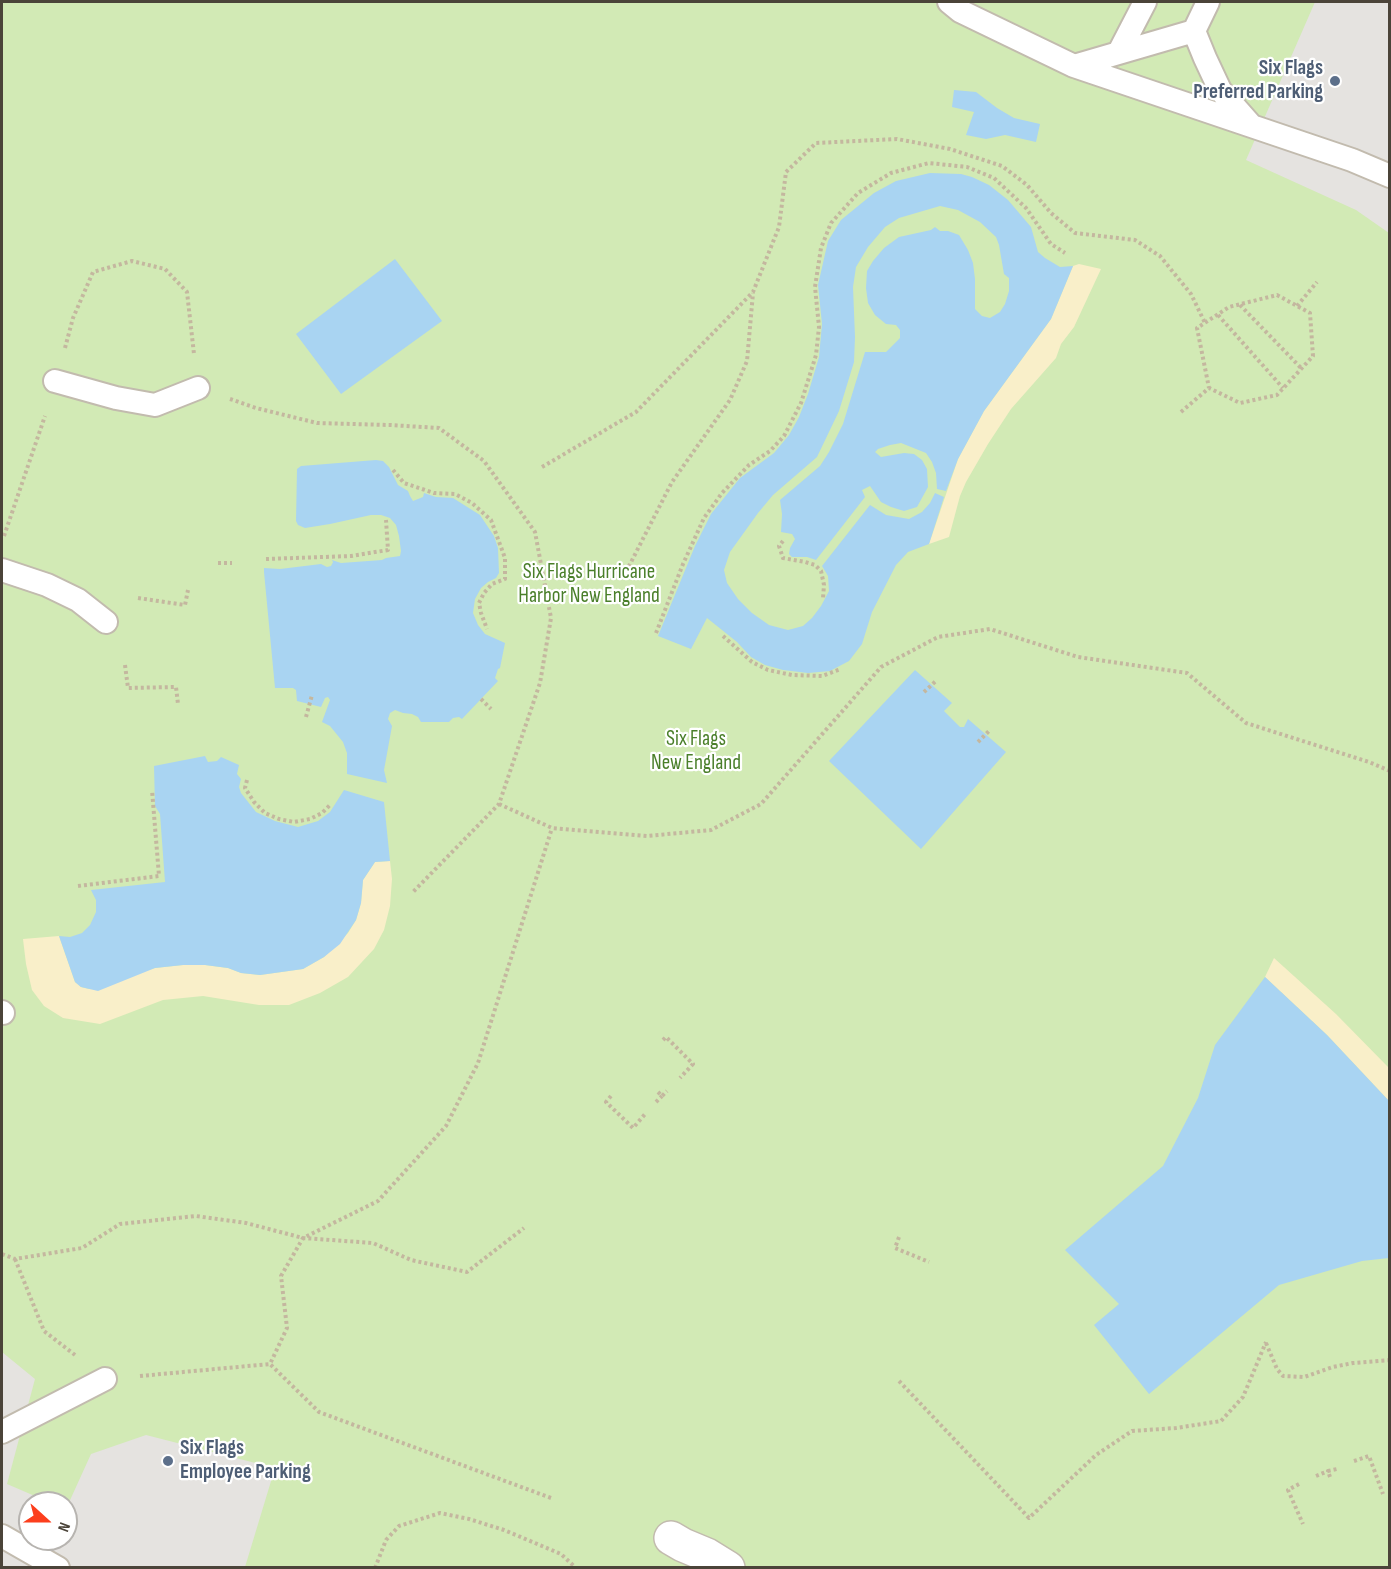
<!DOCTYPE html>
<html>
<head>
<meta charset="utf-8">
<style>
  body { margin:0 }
  #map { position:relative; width:1391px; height:1569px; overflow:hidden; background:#f6f3ec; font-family:"Sofia Sans Condensed",sans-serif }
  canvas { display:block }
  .frame { position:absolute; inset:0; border:3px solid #4b4439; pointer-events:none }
  .north { position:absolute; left:18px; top:1491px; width:60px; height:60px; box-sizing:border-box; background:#fff; border:2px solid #b7b4b0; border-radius:50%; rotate:111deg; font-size:16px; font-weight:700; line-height:24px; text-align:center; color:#4b4439 }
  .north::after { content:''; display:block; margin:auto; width:21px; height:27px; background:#fc3f1d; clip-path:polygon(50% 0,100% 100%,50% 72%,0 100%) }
</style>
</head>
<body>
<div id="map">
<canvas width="1391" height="1569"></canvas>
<div class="frame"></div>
<div class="north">N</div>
</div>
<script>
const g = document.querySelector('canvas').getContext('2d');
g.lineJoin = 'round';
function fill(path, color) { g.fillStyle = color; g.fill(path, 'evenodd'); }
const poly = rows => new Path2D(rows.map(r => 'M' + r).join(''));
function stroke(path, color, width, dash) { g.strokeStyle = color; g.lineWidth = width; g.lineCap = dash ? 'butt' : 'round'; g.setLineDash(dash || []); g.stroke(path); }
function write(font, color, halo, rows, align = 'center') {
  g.font = font + ' "Sofia Sans Condensed",sans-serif'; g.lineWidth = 4.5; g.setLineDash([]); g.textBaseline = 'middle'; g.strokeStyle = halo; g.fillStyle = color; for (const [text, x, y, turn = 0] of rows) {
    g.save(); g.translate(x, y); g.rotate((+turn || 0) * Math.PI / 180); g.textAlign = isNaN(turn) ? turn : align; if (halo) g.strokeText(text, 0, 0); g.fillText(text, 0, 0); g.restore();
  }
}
fill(poly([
  [2,2,1389,2,1389,1567,2,1568],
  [30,1503,66,1503,66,1539,30,1539]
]), '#d2eab5');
fill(poly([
  [1079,264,1101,269,1074,327,1061,344,1056,358,1011,409,988,444,966,482,960,496,949,537,929,544,958,459,984,411,1051,319,1073,266],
  [390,861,392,879,390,906,384,930,374,949,348,977,320,993,289,1005,259,1005,203,996,163,1000,100,1024,63,1018,44,1006,32,990,26,964,23,939,59,936,75,982,81,987,89,989,155,968,183,965,205,965,228,968,241,973,260,975,303,969,324,957,348,933,356,920,361,903,363,880,375,862],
  [1274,958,1336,1014,1389,1068,1389,1101,1327,1035,1265,977]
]), '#f9efc9');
fill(poly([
  [1315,2,1389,2,1389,233,1356,210,1246,160],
  [2,1352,35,1379,7,1484,51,1503,30,1503,30,1539,66,1539,66,1509,91,1454,146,1435,275,1468,245,1567,2,1567]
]), '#e5e3e0');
fill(poly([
  [954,90,976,92,997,108,1014,118,1040,124,1036,142,1005,135,986,139,966,135,974,112,952,107],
  [930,173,961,174,972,177,989,185,1008,200,1031,227,1038,252,1045,258,1060,267,1073,266,1051,319,984,411,958,459,946,491,937,489,936,473,932,462,926,453,901,443,890,445,878,449,875,452,881,457,904,453,914,454,922,460,927,469,928,487,917,507,904,511,891,507,881,502,870,486,862,490,865,497,816,560,807,557,792,557,789,554,790,548,795,539,792,534,781,532,782,514,780,500,820,466,829,452,843,424,865,352,886,352,900,338,900,330,896,325,886,324,875,315,868,303,866,288,867,271,873,261,884,248,899,237,931,230,935,227,940,231,948,231,959,235,968,250,973,263,975,279,975,309,982,316,990,318,1000,312,1005,304,1009,291,1009,278,1004,274,999,245,996,237,980,222,958,210,940,206,899,218,885,227,868,247,856,267,853,287,855,337,854,362,839,411,817,457,773,495,758,513,730,552,724,570,727,583,738,599,752,613,769,625,788,630,803,626,812,618,821,606,829,591,828,576,822,566,870,505,886,515,909,519,922,512,930,503,935,493,944,497,929,544,908,552,896,565,872,612,862,644,849,661,830,671,808,673,783,670,765,665,751,657,737,642,707,618,691,649,658,636,695,546,711,514,740,478,774,453,789,435,799,417,808,394,819,357,822,324,818,285,828,241,841,220,874,193,896,181],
  [395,259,442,321,341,394,296,334],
  [376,460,383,461,389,467,398,485,408,491,410,496,413,501,423,497,424,493,436,497,453,498,480,515,494,536,498,548,499,573,496,578,488,582,481,588,475,599,473,613,478,625,485,634,505,643,500,668,498,669,495,678,498,681,462,719,459,717,453,718,449,722,421,722,418,717,412,714,403,713,395,710,390,713,388,719,392,726,384,770,387,783,347,774,347,753,343,742,330,726,322,722,330,700,328,697,325,698,321,707,297,701,296,690,293,688,275,688,264,572,264,568,280,569,321,564,327,567,331,566,333,562,332,560,341,563,382,560,386,558,400,556,401,551,399,536,396,525,390,518,381,515,371,515,330,524,305,528,298,525,296,521,297,469,301,466],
  [915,670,952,703,944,711,960,727,964,727,968,719,1006,752,921,849,829,761],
  [205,756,208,762,217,761,221,757,239,765,237,774,241,779,239,787,241,793,256,812,275,821,298,827,318,821,330,812,344,790,384,802,390,861,375,862,363,880,361,903,356,920,340,944,324,957,303,969,260,975,241,973,228,968,205,965,183,965,155,968,98,991,81,987,75,982,59,936,70,937,82,933,90,925,96,912,96,900,91,890,165,882,160,814,155,806,154,766],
  [1265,977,1327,1035,1389,1101,1389,1258,1362,1261,1279,1285,1149,1394,1094,1325,1119,1304,1065,1250,1163,1166,1198,1098,1215,1045]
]), '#a9d4f2');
const lane = poly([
  [949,2,960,11,1074,66,1194,31],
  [1208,2,1194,31,1205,58,1220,90,1250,124],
  [1119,52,1145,2],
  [1074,66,1352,160,1390,176],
  [55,381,116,398,155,405,198,388],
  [2,570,47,585,78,600,106,622],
  [2,1012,3,1013],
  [2,1432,105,1379],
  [2,1536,58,1568]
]);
const street = poly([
  [671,1538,683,1545,707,1555,728,1568]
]);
stroke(lane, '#c2bbae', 26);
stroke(street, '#c2bbae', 36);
stroke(poly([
  [1240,305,1302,369],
  [1297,306,1317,282],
  [1218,315,1283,388],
  [65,348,73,318,93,272,132,261,165,269,187,292,194,354],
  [230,399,256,408,317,423,390,425,439,428,484,461,535,532,551,618,540,683,499,804,413,892],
  [1181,412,1209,388,1240,403,1277,395,1313,356,1310,313,1277,295,1229,307,1197,328,1209,388],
  [542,467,636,412,753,292,779,227,786,172,816,143,897,139,950,149,1002,166,1027,185,1051,213,1075,233,1135,240,1160,256,1191,294,1205,323],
  [393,470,404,483,434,493,455,494,472,503,491,520,505,558,505,579,492,584,484,593,479,603,481,613,487,629],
  [4,536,45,416],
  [783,541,779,546,783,558,805,562,815,565,821,571,824,585,823,598],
  [266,559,351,556,388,550,386,520],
  [218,563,232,563],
  [626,572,672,482,730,400,747,361,753,293],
  [138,598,185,605,188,590],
  [656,633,683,564,704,518,722,493,749,465,770,451,784,436,801,403,816,355,819,327,815,287,821,248,831,223,858,193,891,173,929,163,967,167,994,178,1026,208,1051,244,1065,253],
  [723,636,752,662,768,670,792,675,822,676,841,669],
  [125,665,128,688,176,687,178,704],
  [924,692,937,680],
  [481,699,491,709],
  [306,717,312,695],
  [978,742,989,731],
  [247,780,245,788,254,802,265,813,279,819,294,822,310,819,322,813,331,804],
  [499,804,552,828,647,836,711,830,761,804,881,667,938,637,990,629,1078,657,1187,673,1246,723,1369,762,1390,771],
  [78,886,159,876,152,790],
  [663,1040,666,1037,693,1064,680,1078],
  [658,1092,662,1096,667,1091],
  [611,1096,606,1102,633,1128,646,1113],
  [656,1102,662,1096],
  [899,1237,895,1248,929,1262],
  [2,1254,15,1259,82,1248,120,1224,196,1216,246,1223,303,1238,373,1243,411,1260,467,1272,524,1228],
  [15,1259,44,1331,75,1355],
  [1266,1343,1277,1369,1283,1376,1304,1377,1333,1367,1353,1363,1390,1360],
  [140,1376,270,1364],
  [899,1381,1029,1518,1096,1455,1132,1431,1176,1428,1221,1421,1243,1397,1266,1342],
  [1354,1461,1369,1456,1383,1494],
  [1316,1476,1328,1471],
  [1330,1477,1328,1471,1337,1469],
  [1299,1484,1288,1490,1303,1524],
  [551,1498,319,1412,270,1364,287,1328,281,1276,303,1238,378,1201,446,1126,478,1063,552,828],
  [375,1568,386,1540,399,1526,440,1513,469,1519,504,1530,561,1554,576,1568]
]), '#c4b79f', 4, [3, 3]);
stroke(lane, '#fff', 22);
stroke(street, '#fff', 33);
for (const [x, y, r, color] of [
  [1335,81,6,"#5c6f8a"],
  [168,1461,6,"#5c6f8a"]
]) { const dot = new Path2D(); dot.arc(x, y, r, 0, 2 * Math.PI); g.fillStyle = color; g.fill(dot); stroke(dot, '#fff', 2); }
write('bold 21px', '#4e5e75', '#fff', [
  ["Six Flags",1323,69],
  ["Preferred Parking",1323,93],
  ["Six Flags",180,1449,"left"],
  ["Employee Parking",180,1473,"left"]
], 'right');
write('21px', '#4a7f2a', '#fff', [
  ["Six Flags Hurricane",589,573],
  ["Harbor New England",589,597],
  ["Six Flags",696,740],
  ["New England",696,764]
]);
</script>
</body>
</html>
